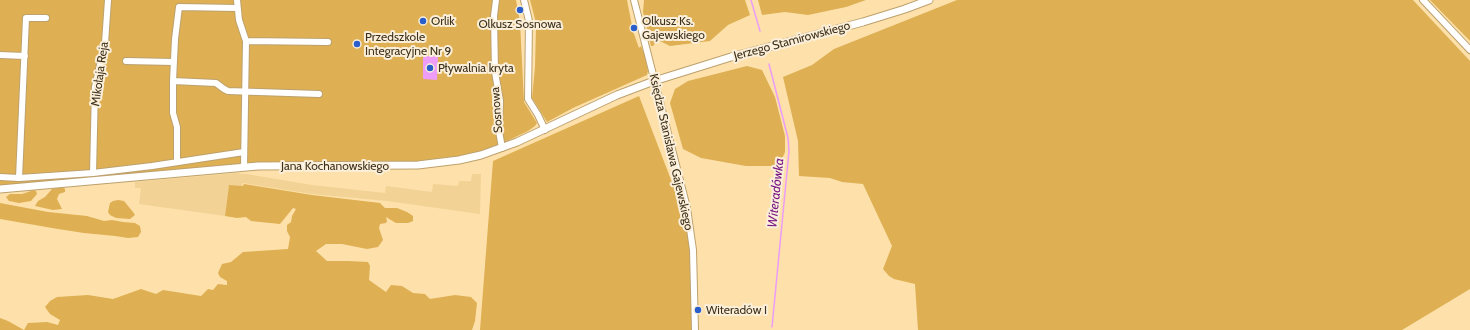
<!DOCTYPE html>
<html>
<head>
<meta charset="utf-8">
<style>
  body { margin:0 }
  canvas { display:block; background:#fde0aa }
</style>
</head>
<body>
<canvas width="1470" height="330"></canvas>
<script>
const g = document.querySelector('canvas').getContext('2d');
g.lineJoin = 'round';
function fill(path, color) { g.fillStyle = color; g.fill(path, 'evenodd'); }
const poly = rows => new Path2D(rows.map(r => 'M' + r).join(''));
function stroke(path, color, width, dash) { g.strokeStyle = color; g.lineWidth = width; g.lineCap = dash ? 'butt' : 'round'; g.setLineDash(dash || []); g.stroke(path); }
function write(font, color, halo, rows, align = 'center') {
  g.font = font + ' Cabin,sans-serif'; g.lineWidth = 4; g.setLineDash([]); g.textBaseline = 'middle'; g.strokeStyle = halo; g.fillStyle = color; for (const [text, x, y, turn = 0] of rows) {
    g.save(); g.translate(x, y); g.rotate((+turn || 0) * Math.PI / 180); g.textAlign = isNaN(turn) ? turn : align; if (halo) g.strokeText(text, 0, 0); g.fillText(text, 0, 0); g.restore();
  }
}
fill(poly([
  [236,173,246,174,312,185,385,193,386,186,432,192,433,184,458,186,459,181,471,181,472,174,481,174,480,214,387,201,312,194,243,183,242,186,229,185,225,216,139,204,141,188,135,188,135,182]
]), '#f3d295');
fill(poly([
  [0,0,516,0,520,22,524,102,537,123,535,126,528,131,505,142,487,150,458,158,418,162,251,163,0,186],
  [530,0,627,0,633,31,639,48,641,46,645,56,648,71,647,75,573,108,547,122,532,98,535,67,536,28,535,19],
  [644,0,745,0,750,15,728,25,710,41,670,46,658,40,653,46,651,46,643,12],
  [758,0,866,0,846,7,808,15,785,12,762,15],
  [957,0,1413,0,1470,61,1470,289,1402,330,918,330,915,284,894,279,889,276,883,269,892,246,863,184,842,182,830,178,799,176,798,141,783,77,812,65,834,49],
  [1430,0,1470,0,1470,41],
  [747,66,762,70,775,97,785,136,785,152,779,166,746,166,701,158,683,149,670,103,675,89,688,81],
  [639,96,689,227,691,263,692,330,480,330,493,161],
  [244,184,312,195,380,203,385,208,397,208,407,212,413,216,413,221,408,223,396,223,386,217,387,221,386,223,380,224,379,228,383,240,378,247,367,249,342,244,326,244,316,251,327,261,348,261,368,262,370,266,369,280,386,292,391,285,402,286,413,293,425,294,430,299,455,295,471,297,477,303,475,321,472,330,0,330,0,318,8,321,24,330,28,323,47,322,58,325,60,320,50,314,45,307,50,301,57,297,88,295,113,299,141,289,156,294,163,290,201,296,208,289,213,290,218,284,227,285,227,281,220,277,218,273,222,264,231,262,243,252,288,249,290,237,287,231,287,225,291,222,292,216,296,209,293,208,280,224,251,221,246,217,237,218,225,216,229,185,243,186],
  [62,187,65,189,65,192,59,194,57,199,62,209,53,210,35,206,38,201,45,197,52,189],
  [34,190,36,191,37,194,31,201,19,203,9,201,6,197,10,194,22,194],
  [118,200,124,201,133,212,135,215,130,219,116,218,110,215,108,212,110,203,113,201],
  [0,203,48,212,87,216,104,221,112,220,123,222,135,223,140,226,141,232,138,237,128,238,115,236,84,233,58,229,0,219]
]), '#deb053');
fill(poly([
  [423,56,438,56,437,80,423,79]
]), '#ed9df7');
stroke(poly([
  [751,0,760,31],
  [769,64,788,138,789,151,772,327]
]), '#ed9df7', 1.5);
const minor = poly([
  [237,0,239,20,246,41,244,167],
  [496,0,494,16,495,72,500,101,499,131,502,148],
  [524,0,529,21,528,99,538,115,545,130],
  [634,0,687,208,693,250,695,330],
  [1423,0,1470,50],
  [246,41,328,42],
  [0,55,25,56],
  [126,61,174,62],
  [173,81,216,83,224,89,228,91,319,94],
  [177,162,177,127,173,113,173,81,175,39,179,7,237,8],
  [93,173,95,87,105,43,108,0],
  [0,177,19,178,93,173,152,166,244,152],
  [19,178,26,18,46,18]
]);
const major = poly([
  [0,189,258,166,418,165,459,160,481,155,517,142,617,95,654,81,731,57,863,22,905,9,929,0]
]);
stroke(minor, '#bda16d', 8);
stroke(major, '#bda16d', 9);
stroke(minor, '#fff', 6);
stroke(major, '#fff', 7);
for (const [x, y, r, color] of [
  [520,10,4,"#295ecb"],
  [423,21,4,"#295ecb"],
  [634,28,4,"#295ecb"],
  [357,44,4,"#295ecb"],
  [430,68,4,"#295ecb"],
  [698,310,4,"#295ecb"]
]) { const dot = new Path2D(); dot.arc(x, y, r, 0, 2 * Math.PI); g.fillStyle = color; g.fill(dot); stroke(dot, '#fbefda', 1.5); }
write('12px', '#3d311c', '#fbefda', [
  ["Orlik",431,21],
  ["Olkusz Ks.",642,21],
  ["Gajewskiego",642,35],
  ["Olkusz Sosnowa",520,24,"center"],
  ["Przedszkole",365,37],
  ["Integracyjne Nr 9",365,51],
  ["Pływalnia kryta",438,68],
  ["Witeradów I",706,310]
], 'left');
write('12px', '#3d311c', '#fbefda', [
  ["Jerzego Stamirowskiego",792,41,-15],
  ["Mikołaja Reja",100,74,-82],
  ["Sosnowa",497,110,-94],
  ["Księdza Stanisława Gajewskiego",671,152,77],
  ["Jana Kochanowskiego",335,166]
]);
write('italic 13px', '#791785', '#fbefda', [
  ["Witeradówka",776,193,-84]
]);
</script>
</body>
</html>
